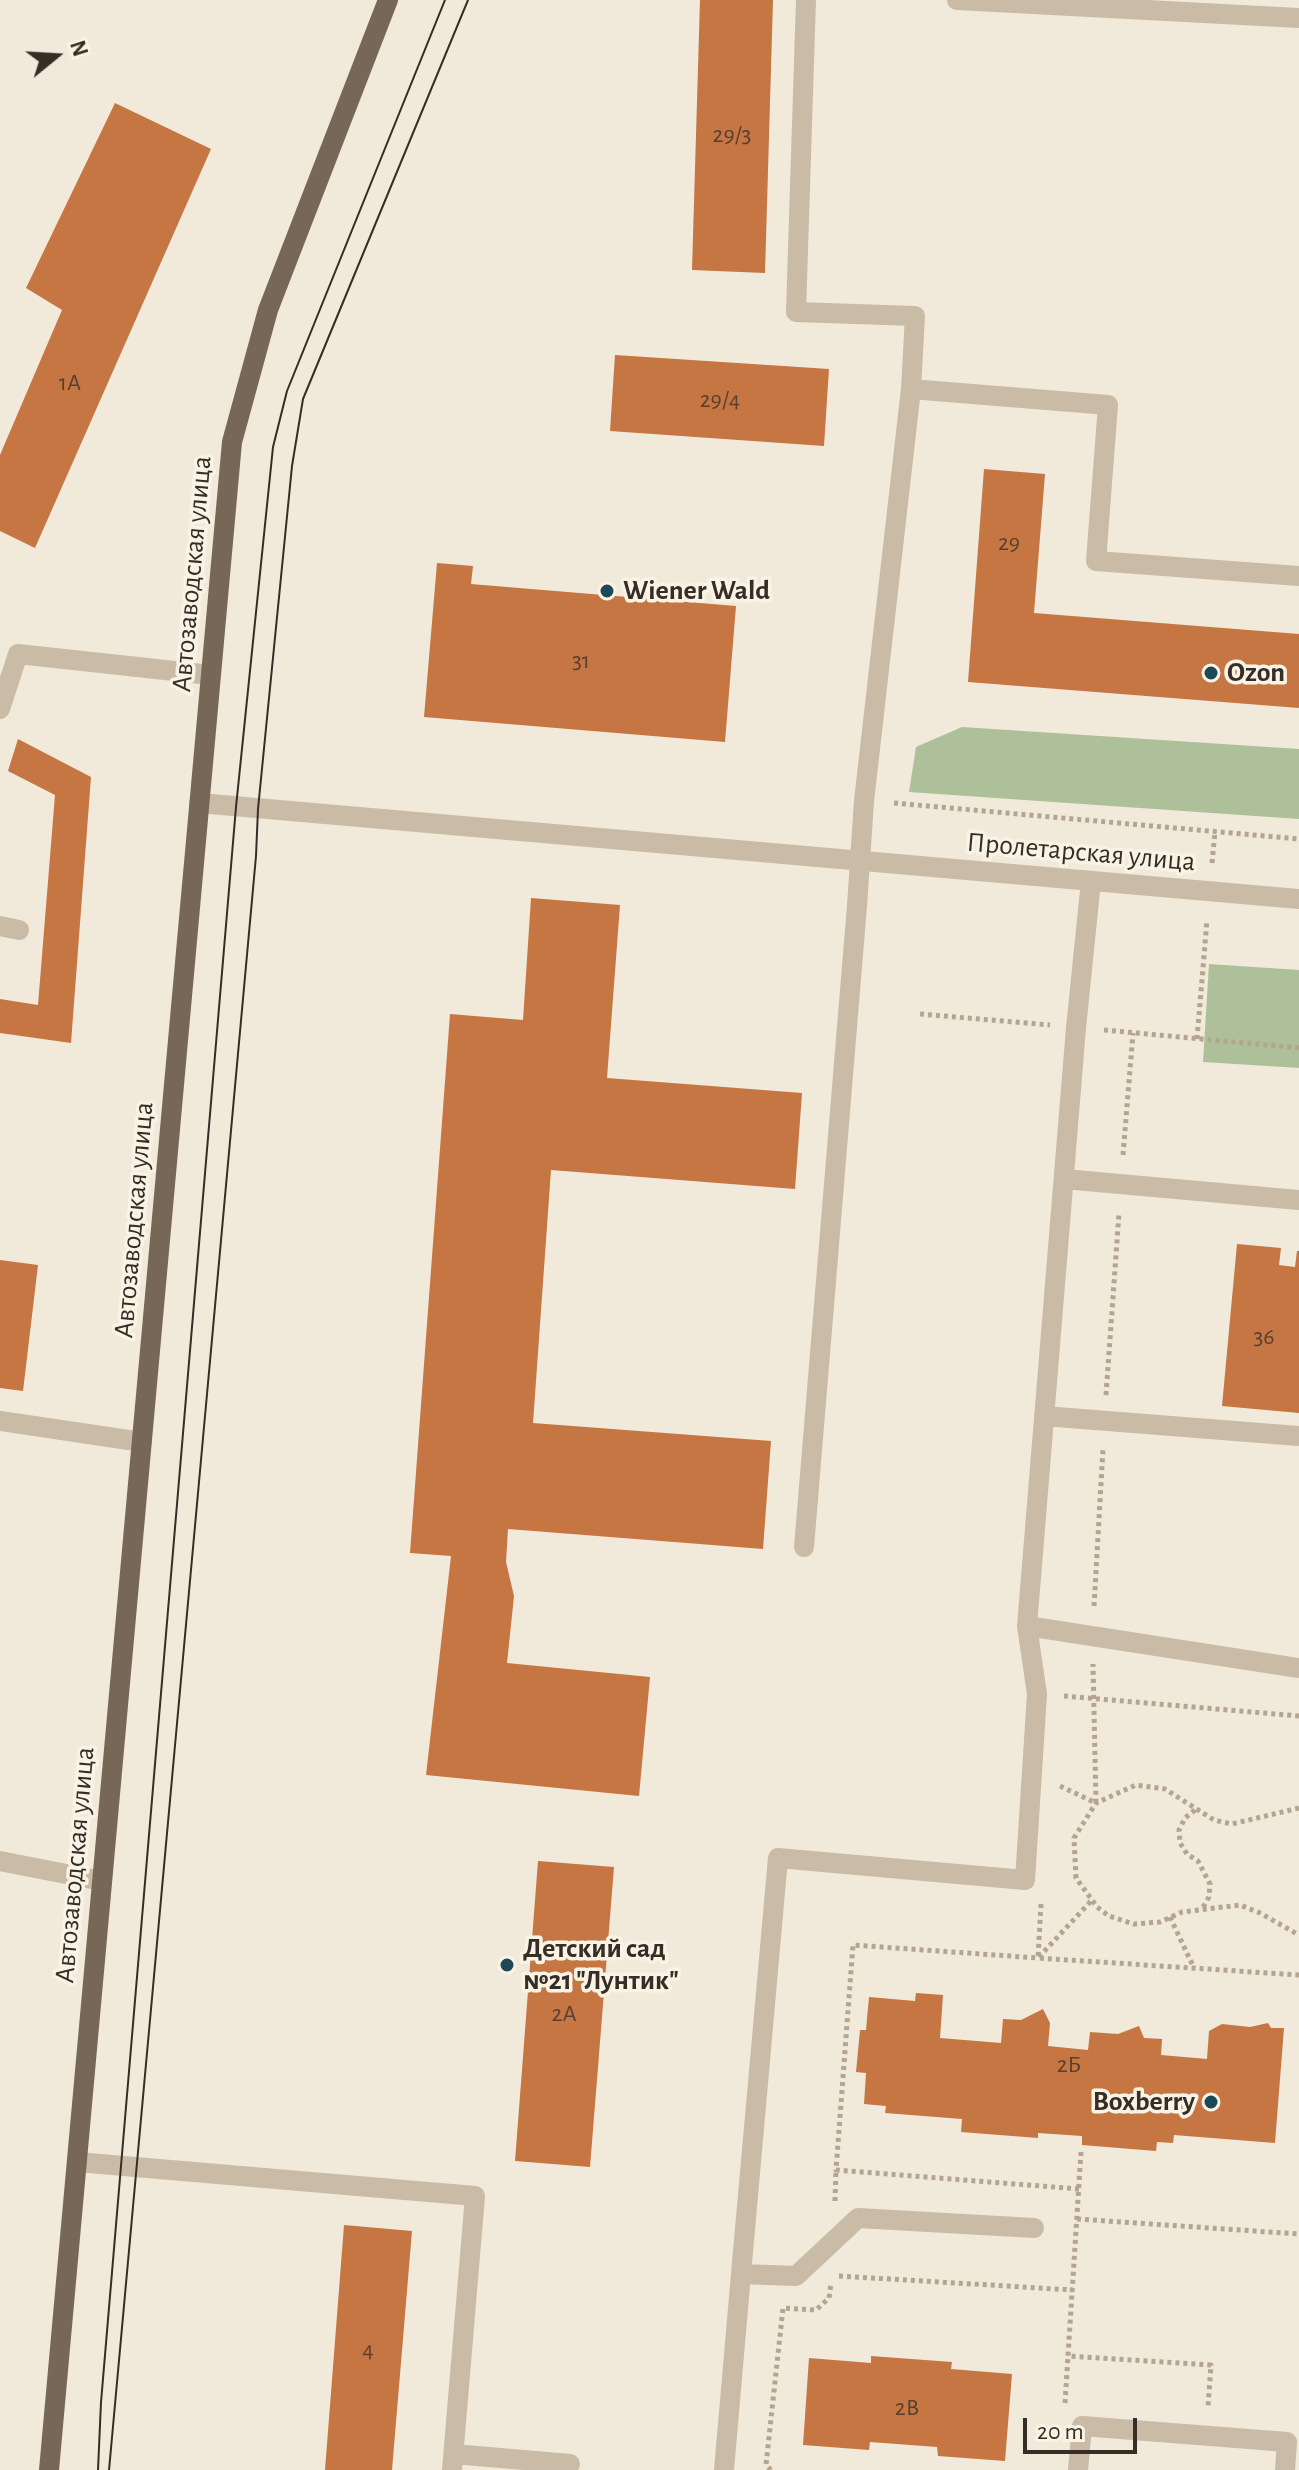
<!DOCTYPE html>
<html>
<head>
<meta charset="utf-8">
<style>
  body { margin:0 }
  #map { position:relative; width:1299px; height:2470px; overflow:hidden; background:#f1e9d9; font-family:"Alegreya Sans",sans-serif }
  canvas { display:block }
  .north { position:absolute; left:16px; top:16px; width:80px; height:80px; -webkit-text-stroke:6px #f9f3e5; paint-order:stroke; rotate:72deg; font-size:22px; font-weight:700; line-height:32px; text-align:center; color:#352d26 }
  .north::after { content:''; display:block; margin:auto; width:28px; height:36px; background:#352d26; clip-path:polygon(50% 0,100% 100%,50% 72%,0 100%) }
  .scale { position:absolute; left:1023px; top:2418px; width:114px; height:36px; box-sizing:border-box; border:4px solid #352d26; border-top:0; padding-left:10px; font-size:24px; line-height:28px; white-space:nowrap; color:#352d26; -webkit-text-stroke:6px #f9f3e5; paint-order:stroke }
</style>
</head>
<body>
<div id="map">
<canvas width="1299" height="2470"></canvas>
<div class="north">N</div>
<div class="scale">20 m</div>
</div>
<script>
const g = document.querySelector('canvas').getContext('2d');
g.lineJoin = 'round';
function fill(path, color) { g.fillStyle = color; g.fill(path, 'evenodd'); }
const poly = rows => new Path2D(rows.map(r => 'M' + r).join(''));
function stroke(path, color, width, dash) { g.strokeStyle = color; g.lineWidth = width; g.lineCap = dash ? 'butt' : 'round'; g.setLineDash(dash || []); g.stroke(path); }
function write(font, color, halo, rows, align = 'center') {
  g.font = font + ' "Alegreya Sans",sans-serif'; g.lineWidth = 7; g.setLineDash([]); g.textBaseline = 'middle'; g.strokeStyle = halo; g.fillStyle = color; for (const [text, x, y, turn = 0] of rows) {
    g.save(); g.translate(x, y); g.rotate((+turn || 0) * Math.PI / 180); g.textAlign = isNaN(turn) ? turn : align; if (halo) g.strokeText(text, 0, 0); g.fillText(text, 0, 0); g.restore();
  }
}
fill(poly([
  [962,727,1299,749,1299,819,909,792,916,747],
  [1209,964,1299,970,1299,1068,1203,1062]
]), '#adc099');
fill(poly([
  [700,0,773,0,765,273,692,270],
  [115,103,211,149,35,548,0,531,0,455,62,310,26,288],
  [615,355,829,369,824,446,610,431],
  [984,469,1045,474,1034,613,1299,634,1299,708,968,682],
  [437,563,473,566,471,584,736,606,725,742,424,717],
  [18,739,91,777,71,1043,0,1033,0,999,38,1005,55,795,8,771],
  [531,898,620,905,607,1078,802,1093,795,1189,551,1170,533,1423,771,1441,763,1549,508,1529,506,1562,514,1596,507,1663,650,1677,639,1796,426,1775,451,1556,410,1553,450,1014,523,1020],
  [1237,1244,1281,1248,1279,1265,1295,1267,1297,1251,1299,1251,1299,1413,1222,1406],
  [0,1260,38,1265,23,1391,0,1388],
  [538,1861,614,1867,590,2167,515,2161],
  [916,1993,943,1995,940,2038,1001,2043,1003,2019,1021,2020,1043,2009,1050,2023,1048,2046,1088,2050,1090,2032,1118,2034,1139,2026,1144,2038,1162,2039,1161,2055,1207,2059,1209,2031,1222,2024,1250,2027,1268,2023,1271,2028,1284,2028,1275,2143,1174,2135,1173,2143,1157,2142,1156,2151,1082,2145,1082,2136,1038,2133,1038,2138,961,2132,962,2119,885,2113,886,2106,864,2104,866,2073,856,2072,860,2030,866,2030,869,1997,915,2001],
  [344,2225,412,2231,392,2470,325,2470],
  [871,2356,952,2362,951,2369,1012,2374,1005,2461,938,2456,937,2447,870,2442,869,2450,803,2445,809,2358,871,2363]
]), '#c57643');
stroke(poly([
  [894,803,1299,839],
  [1212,863,1215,832],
  [920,1014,1050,1025],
  [1104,1030,1299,1048],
  [1197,1039,1207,920],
  [1123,1155,1133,1033],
  [1106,1395,1119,1213],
  [1094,1606,1103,1449],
  [1064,1696,1299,1716],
  [1060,1786,1096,1803,1093,1664],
  [1299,1808,1232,1824,1214,1820,1165,1789,1136,1785,1096,1803,1074,1838,1076,1878,1097,1907,1109,1916,1134,1924,1160,1922,1182,1912,1240,1905,1260,1913,1299,1935],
  [1195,1810,1185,1818,1179,1830,1180,1843,1187,1854,1198,1861,1210,1884,1209,1897,1202,1909],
  [1041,1904,1038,1958,1299,1975],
  [1170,1917,1194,1968],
  [1081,2152,1068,2356,1211,2365,1208,2407],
  [1079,2189,836,2170,853,1945,1038,1958,1092,1900],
  [835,2201,836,2170],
  [1077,2219,1299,2234],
  [839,2276,1073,2290],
  [1065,2403,1068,2356],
  [771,2470,766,2465,783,2308,816,2310,829,2298,831,2283]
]), '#b5a590', 5, [4, 4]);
stroke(poly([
  [957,0,1299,18],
  [911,389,1108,405,1096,561,1299,576],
  [0,709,18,654,211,675],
  [0,926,19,930],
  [1064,1179,1299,1200],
  [1044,1416,1299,1436],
  [0,1421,142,1442],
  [804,1547,857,906,864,801,911,389,915,316,796,312,806,0],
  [1027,1626,1299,1668],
  [0,1861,102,1881],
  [77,2162,475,2196,452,2470],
  [741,2274,778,1858,1025,1880,1037,1694,1027,1626,1076,1028,1091,881],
  [454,2454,570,2464],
  [724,2470,741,2274,796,2276,858,2218,1034,2228],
  [1078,2470,1082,2426,1287,2442,1285,2470]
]), '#c9bba5', 20);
stroke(poly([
  [199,803,1299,899]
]), '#c9bba5', 20);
stroke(poly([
  [49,2470,232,442,268,310,388,0]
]), '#776757', 20);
stroke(poly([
  [98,2470,101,2402,236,807,273,447,287,391,445,0],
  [109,2470,256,856,258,809,292,466,303,399,468,0]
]), '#352d26', 2);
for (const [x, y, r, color] of [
  [607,591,8,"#1c4956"],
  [1211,673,8,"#1c4956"],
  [507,1965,8,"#1c4956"],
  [1211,2102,8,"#1c4956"]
]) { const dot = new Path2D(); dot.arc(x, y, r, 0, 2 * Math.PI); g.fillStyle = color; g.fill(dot); stroke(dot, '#f9f3e5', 3); }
write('24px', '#593f2d', null, [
  ["29/3",732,135],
  ["1А",70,383],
  ["29/4",720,400],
  ["29",1009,543],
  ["31",581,661],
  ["36",1264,1337],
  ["2А",564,2014],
  ["2Б",1069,2065],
  ["4",368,2350],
  ["2В",907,2408]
]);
write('28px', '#352d26', '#f9f3e5', [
  ["Автозаводская улица",192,574,-85],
  ["Пролетарская улица",1081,852,5],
  ["Автозаводская улица",134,1220,-85],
  ["Автозаводская улица",75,1865,-85]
]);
write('bold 28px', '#352d26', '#f9f3e5', [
  ["Wiener Wald",623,591],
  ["Ozon",1227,673],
  ["Детский сад",523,1949],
  ["№21 \"Лунтик\"",523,1981],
  ["Boxberry",1195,2102,"right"]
], 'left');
</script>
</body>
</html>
